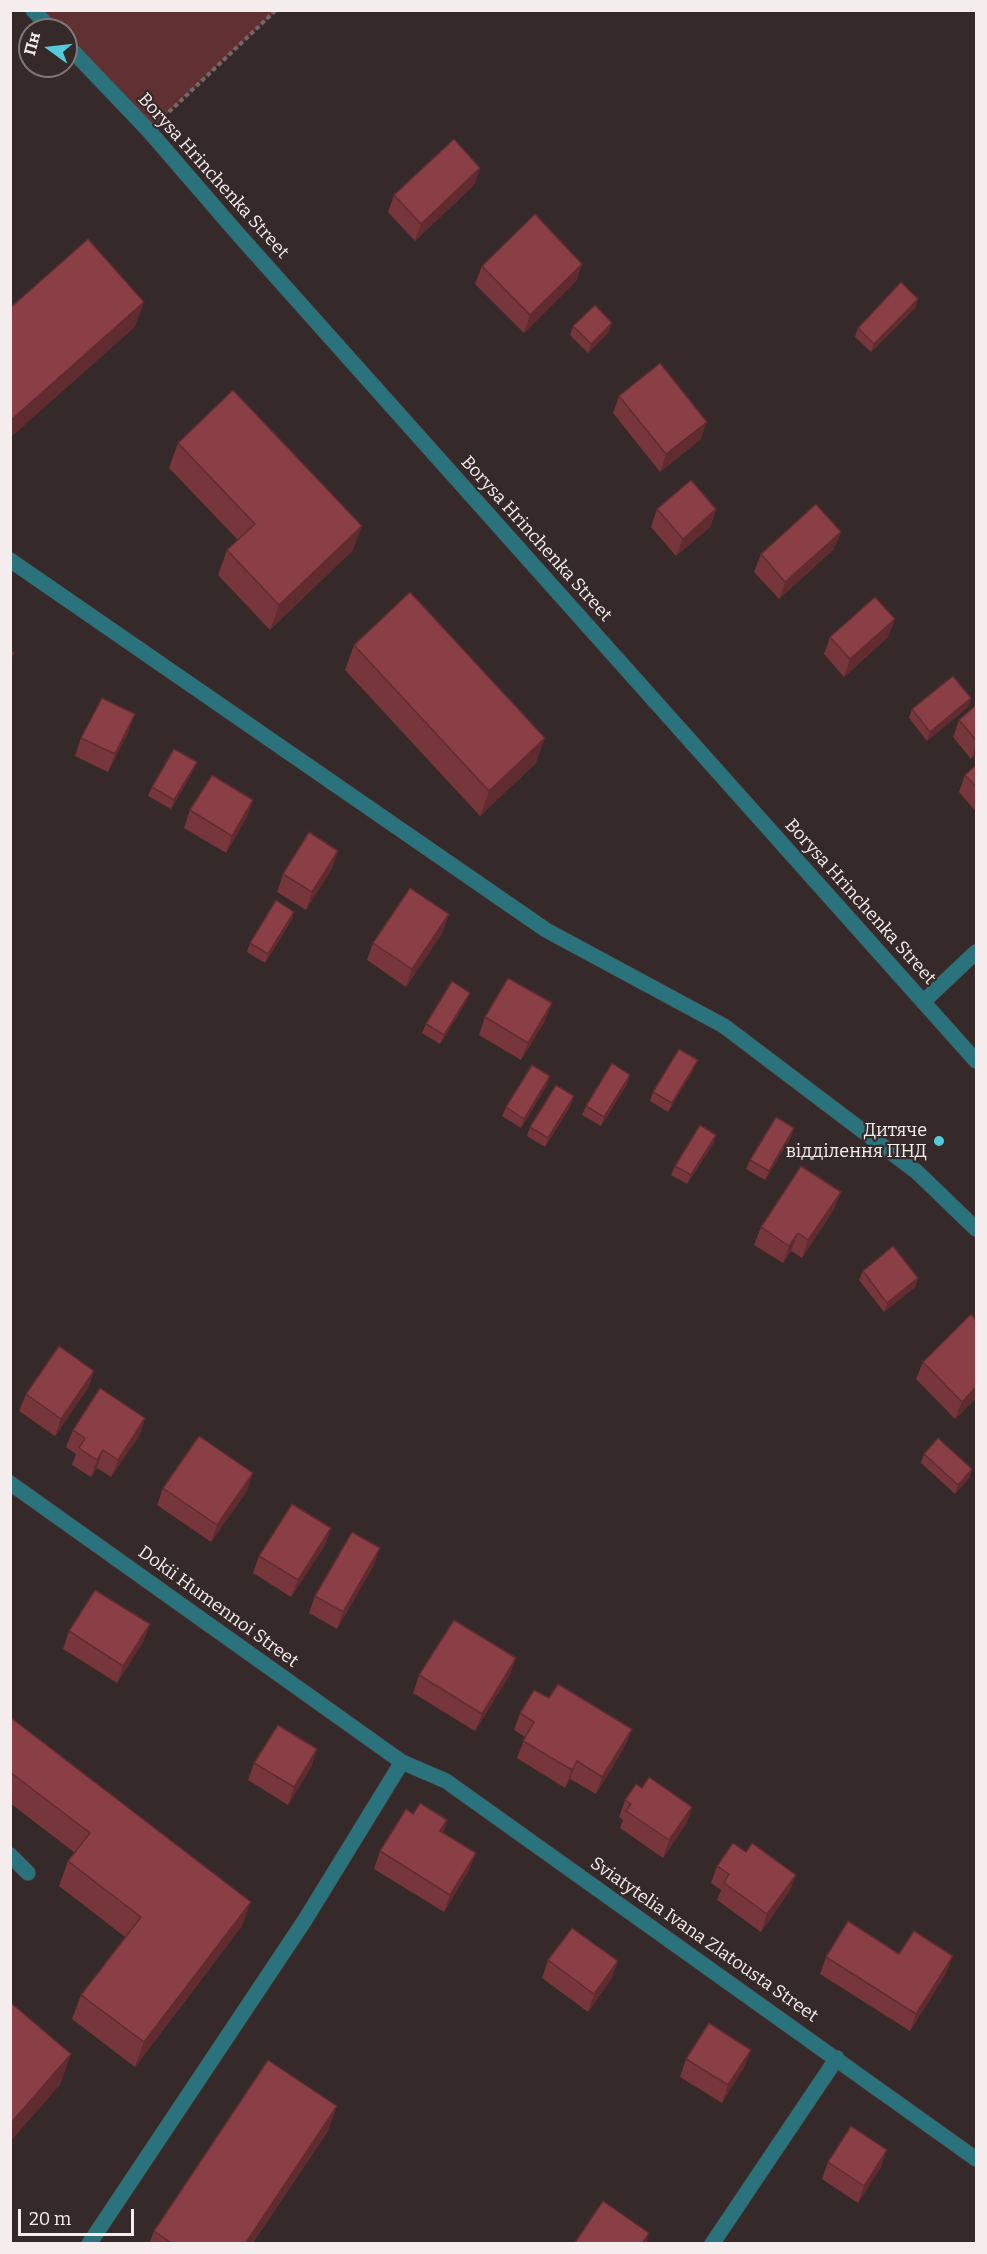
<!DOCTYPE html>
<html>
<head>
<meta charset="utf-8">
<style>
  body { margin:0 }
  #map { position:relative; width:987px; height:2254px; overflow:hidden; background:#352929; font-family:Bitter,serif }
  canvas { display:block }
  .frame { position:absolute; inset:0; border:12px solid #f5eded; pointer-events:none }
  .north { position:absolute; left:18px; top:18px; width:60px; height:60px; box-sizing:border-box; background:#352929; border:2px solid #827777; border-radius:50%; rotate:285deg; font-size:16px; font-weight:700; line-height:24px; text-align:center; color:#f5eded }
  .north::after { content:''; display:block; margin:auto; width:21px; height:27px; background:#53cbda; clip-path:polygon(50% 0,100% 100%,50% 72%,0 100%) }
  .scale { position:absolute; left:18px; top:2209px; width:116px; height:27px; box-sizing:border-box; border:3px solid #f5eded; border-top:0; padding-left:8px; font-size:18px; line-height:21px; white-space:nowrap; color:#f5eded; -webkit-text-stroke:4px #352929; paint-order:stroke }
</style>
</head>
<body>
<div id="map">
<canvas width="987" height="2254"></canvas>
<div class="frame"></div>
<div class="north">Пн</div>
<div class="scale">20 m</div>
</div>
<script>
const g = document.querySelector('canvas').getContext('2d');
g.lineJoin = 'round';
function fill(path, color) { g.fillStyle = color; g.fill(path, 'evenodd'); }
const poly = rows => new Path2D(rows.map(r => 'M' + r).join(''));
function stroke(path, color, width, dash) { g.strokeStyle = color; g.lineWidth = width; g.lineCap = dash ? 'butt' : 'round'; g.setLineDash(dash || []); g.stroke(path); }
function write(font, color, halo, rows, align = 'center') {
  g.font = font + ' Bitter,serif'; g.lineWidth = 4.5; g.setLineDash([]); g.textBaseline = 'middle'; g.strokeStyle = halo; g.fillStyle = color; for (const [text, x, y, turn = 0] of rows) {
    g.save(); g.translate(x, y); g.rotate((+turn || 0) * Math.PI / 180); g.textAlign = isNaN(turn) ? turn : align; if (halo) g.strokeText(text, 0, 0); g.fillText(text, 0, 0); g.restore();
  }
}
fill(poly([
  [33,11,276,11,149,131,66,44,66,30,52,30]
]), '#613033');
const minor = poly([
  [33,10,52,30],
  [66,44,149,131,238,234,976,1061],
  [10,560,546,930,724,1026,917,1172,976,1229],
  [923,1002,976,952],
  [10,1483,402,1762,446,1781,976,2159],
  [10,1855,28,1873],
  [89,2244,305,1920,402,1762],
  [712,2244,837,2058]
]);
stroke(minor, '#504444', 16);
stroke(poly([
  [169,112,276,10]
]), '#736868', 4, [4.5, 3]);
stroke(minor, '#2a737d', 15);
fill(poly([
  [480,168,474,185,415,241,388,212,394,195],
  [582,264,576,281,524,333,475,284,482,266],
  [918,299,915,308,871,352,855,337,858,328],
  [573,326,609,332,588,353,570,335],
  [619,396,701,439,660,472,613,413],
  [178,443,353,550,270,630,218,575,227,550,238,540,169,468],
  [657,509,716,509,710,527,676,556,651,527],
  [834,549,779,599,754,572,761,554],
  [895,619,888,637,844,677,824,654,830,637],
  [354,645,536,763,480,816,345,670],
  [971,698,968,707,927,741,909,718,912,709],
  [976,705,976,755,971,759,953,737,959,720],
  [129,731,108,772,75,756,81,738],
  [197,762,193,771,171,809,148,796,152,787],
  [976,765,976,812,959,792,965,775],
  [253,800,247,817,226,853,184,828,190,810],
  [338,851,332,868,306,910,277,892,283,874],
  [294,912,291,921,265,963,247,952,250,943],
  [443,932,406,987,367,960,373,943],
  [470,993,466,1002,440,1044,422,1033,426,1024],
  [485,1017,545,1021,521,1060,479,1035],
  [694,1069,668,1112,650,1101,653,1092],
  [630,1075,627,1084,601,1126,582,1115,586,1106],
  [547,1085,521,1128,502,1116,506,1107],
  [571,1105,545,1147,527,1136,530,1127],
  [716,1135,713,1144,687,1184,671,1175,675,1166],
  [791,1137,765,1180,746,1169,750,1160],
  [841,1192,834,1209,802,1258,791,1251,783,1263,754,1245,761,1227],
  [863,1271,918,1278,915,1287,884,1312,859,1280],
  [976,1320,976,1398,955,1419,916,1379,923,1362],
  [94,1371,88,1388,55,1436,19,1411,26,1394],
  [145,1418,139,1436,111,1477,97,1468,91,1477,72,1465,76,1454,66,1447,73,1430],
  [924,1454,972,1469,969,1478,955,1494,921,1463],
  [163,1488,247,1491,211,1542,157,1505],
  [331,1528,325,1545,291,1597,253,1573,259,1556],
  [374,1565,337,1629,309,1613,315,1596],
  [150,1624,143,1642,117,1683,63,1649,69,1631],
  [516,1658,509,1676,475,1731,413,1693,419,1675],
  [549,1698,632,1729,625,1746,596,1794,570,1779,565,1788,517,1758,525,1737,514,1730,520,1713],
  [10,1717,242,1926,135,2067,72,2019,81,1995,125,1937,59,1886,68,1861,75,1853,10,1803],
  [317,1749,311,1767,288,1805,248,1780,254,1763],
  [642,1788,692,1807,686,1824,663,1858,620,1828,623,1820,619,1817,625,1800],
  [413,1814,447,1820,443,1832,469,1870,444,1912,374,1869,380,1851],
  [746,1852,796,1875,789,1892,761,1932,717,1900,721,1890,711,1883,717,1866],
  [899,1954,946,1973,910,2031,820,1974,826,1957],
  [548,1960,618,1961,611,1979,588,2012,542,1978],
  [751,2050,744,2067,722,2103,680,2077,686,2059],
  [328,2131,252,2244,149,2244,154,2231],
  [828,2162,881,2167,858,2203,822,2179]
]), '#76363b');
fill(poly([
  [480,168,474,185,415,241,421,224],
  [582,264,576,281,524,333,530,315],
  [918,299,915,308,871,352,874,344],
  [144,302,135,327,10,438,10,421],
  [612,323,609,332,588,353,591,344],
  [707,422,701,439,660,472,666,454],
  [716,509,710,527,676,556,683,539],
  [362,526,353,550,270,630,279,605],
  [841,532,834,549,779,599,785,582],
  [895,619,888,637,844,677,850,659],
  [971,698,968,707,927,741,930,732],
  [135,714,129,731,108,772,115,754],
  [545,738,536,763,480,816,489,791],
  [976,745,976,755,971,759],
  [197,762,193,771,171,809,174,800],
  [253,800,247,817,226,853,232,836],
  [338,851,332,868,306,910,312,892],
  [294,912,291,921,265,963,268,954],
  [449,914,443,932,406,987,412,969],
  [470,993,466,1002,440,1044,444,1035],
  [552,1003,545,1021,521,1060,528,1043],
  [698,1060,694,1069,668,1112,672,1103],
  [630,1075,627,1084,601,1126,604,1117],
  [550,1076,547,1085,521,1128,524,1119],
  [574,1096,571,1105,545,1147,548,1138],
  [794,1128,791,1137,765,1180,769,1171],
  [716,1135,713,1144,687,1184,691,1175],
  [841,1192,834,1209,802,1258,808,1240],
  [798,1233,791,1251,783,1263,789,1246],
  [918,1278,915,1287,884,1312,887,1303],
  [94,1371,88,1388,55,1436,61,1419],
  [976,1387,976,1398,955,1419,962,1402],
  [145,1418,139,1436,111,1477,118,1460],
  [103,1450,97,1468,91,1477,97,1460],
  [972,1469,969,1478,955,1494,958,1485],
  [253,1473,247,1491,211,1542,217,1525],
  [331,1528,325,1545,291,1597,298,1580],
  [380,1548,374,1565,337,1629,343,1612],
  [150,1624,143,1642,117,1683,123,1666],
  [516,1658,509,1676,475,1731,482,1714],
  [632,1729,625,1746,596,1794,602,1777],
  [317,1749,311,1767,288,1805,294,1787],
  [577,1761,570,1779,565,1788,572,1770],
  [692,1807,686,1824,663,1858,669,1840],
  [447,1820,441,1837,440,1831],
  [476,1853,469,1870,444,1912,450,1895],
  [796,1875,789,1892,761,1932,767,1914],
  [251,1902,242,1926,135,2067,144,2042],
  [953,1956,946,1973,910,2031,916,2014],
  [618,1961,611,1979,588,2012,594,1994],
  [751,2050,744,2067,722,2103,728,2085],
  [71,2054,60,2085,10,2142,10,2124],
  [337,2106,328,2131,252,2244,245,2244],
  [887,2150,881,2167,858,2203,864,2186],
  [649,2233,646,2244,642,2244]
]), '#602c30');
const building = poly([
  [454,139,480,168,421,224,394,195,454,139],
  [535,214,582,264,530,315,482,266,535,214],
  [88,239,144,302,10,421,10,308,88,239],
  [901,282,918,299,874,344,858,328,901,282],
  [595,305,612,323,591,344,573,326,595,305],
  [660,363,707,422,666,454,619,396,660,363],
  [233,390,362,526,279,605,227,550,255,524,178,443,233,390],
  [691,480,716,509,683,539,657,509,691,480],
  [816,504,841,532,785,582,761,554,816,504],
  [410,592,545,738,489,791,354,645,410,592],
  [875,597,895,619,850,659,830,637,875,597],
  [10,651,14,653,10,660,10,651],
  [953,676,971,698,930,732,912,709,953,676],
  [102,698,135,714,115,754,81,738,102,698],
  [976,705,976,740,959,720,976,705],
  [174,749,197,762,174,800,152,787,174,749],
  [976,765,976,787,965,775,976,765],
  [212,775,253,800,232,836,190,810,212,775],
  [309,832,338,851,312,892,283,874,309,832],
  [410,888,449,914,412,969,373,943,410,888],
  [276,900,294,912,268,954,250,943,276,900],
  [508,978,552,1003,528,1043,485,1017,508,978],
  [452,981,470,993,444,1035,426,1024,452,981],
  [679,1049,698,1060,672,1103,653,1092,679,1049],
  [612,1063,630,1075,604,1117,586,1106,612,1063],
  [532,1065,550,1076,524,1119,506,1107,532,1065],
  [556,1085,574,1096,548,1138,530,1127,556,1085],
  [776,1117,794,1128,769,1171,750,1160,776,1117],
  [700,1125,716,1135,691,1175,675,1166,700,1125],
  [801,1166,841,1192,808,1240,798,1233,789,1246,761,1227,801,1166],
  [893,1246,918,1278,887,1303,863,1271,893,1246],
  [971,1314,976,1320,976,1387,962,1402,923,1362,971,1314],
  [59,1346,94,1371,61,1419,26,1394,59,1346],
  [100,1388,145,1418,118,1460,103,1450,97,1460,79,1448,85,1438,73,1430,100,1388],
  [199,1436,253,1473,217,1525,163,1488,199,1436],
  [938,1438,972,1469,958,1485,924,1454,938,1438],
  [292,1504,331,1528,298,1580,259,1556,292,1504],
  [352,1532,380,1548,343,1612,315,1596,352,1532],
  [95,1590,150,1624,123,1666,69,1631,95,1590],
  [454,1620,516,1658,482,1714,419,1675,454,1620],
  [558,1684,632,1729,602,1777,577,1761,572,1770,523,1741,534,1722,520,1713,534,1690,549,1698,558,1684],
  [10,1717,251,1902,144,2042,81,1995,141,1917,68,1861,90,1833,10,1772,10,1717],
  [278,1725,317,1749,294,1787,254,1763,278,1725],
  [649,1777,692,1807,669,1840,626,1811,631,1804,625,1800,636,1784,642,1788,649,1777],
  [420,1803,447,1820,440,1831,476,1853,450,1895,380,1851,406,1809,413,1814,420,1803],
  [733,1843,746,1852,752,1843,796,1875,767,1914,724,1883,729,1874,717,1866,733,1843],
  [848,1921,899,1954,914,1931,953,1956,916,2014,826,1957,848,1921],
  [572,1928,618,1961,594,1994,548,1960,572,1928],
  [10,2002,71,2054,10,2124,10,2002],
  [709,2023,751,2050,728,2085,686,2059,709,2023],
  [268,2060,337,2106,245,2244,173,2244,154,2231,268,2060],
  [851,2126,887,2150,864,2186,828,2162,851,2126],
  [603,2201,649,2233,642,2244,574,2244,603,2201]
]);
fill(building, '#893f45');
stroke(building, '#602c30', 1.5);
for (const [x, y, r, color] of [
  [939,1141,6,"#53cbda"]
]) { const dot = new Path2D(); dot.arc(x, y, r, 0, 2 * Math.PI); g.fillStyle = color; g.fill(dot); stroke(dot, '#352929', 2); }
write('18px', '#f5eded', '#352929', [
  ["Borysa Hrinchenka Street",213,176,48],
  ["Borysa Hrinchenka Street",536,539,48],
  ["Borysa Hrinchenka Street",860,902,48],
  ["Dokii Humennoi Street",218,1607,36],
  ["Sviatytelia Ivana Zlatousta Street",704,1940,35]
]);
write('18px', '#f5eded', '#352929', [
  ["Дитяче",927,1131],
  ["відділення ПНД",927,1152]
], 'right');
</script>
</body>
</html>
